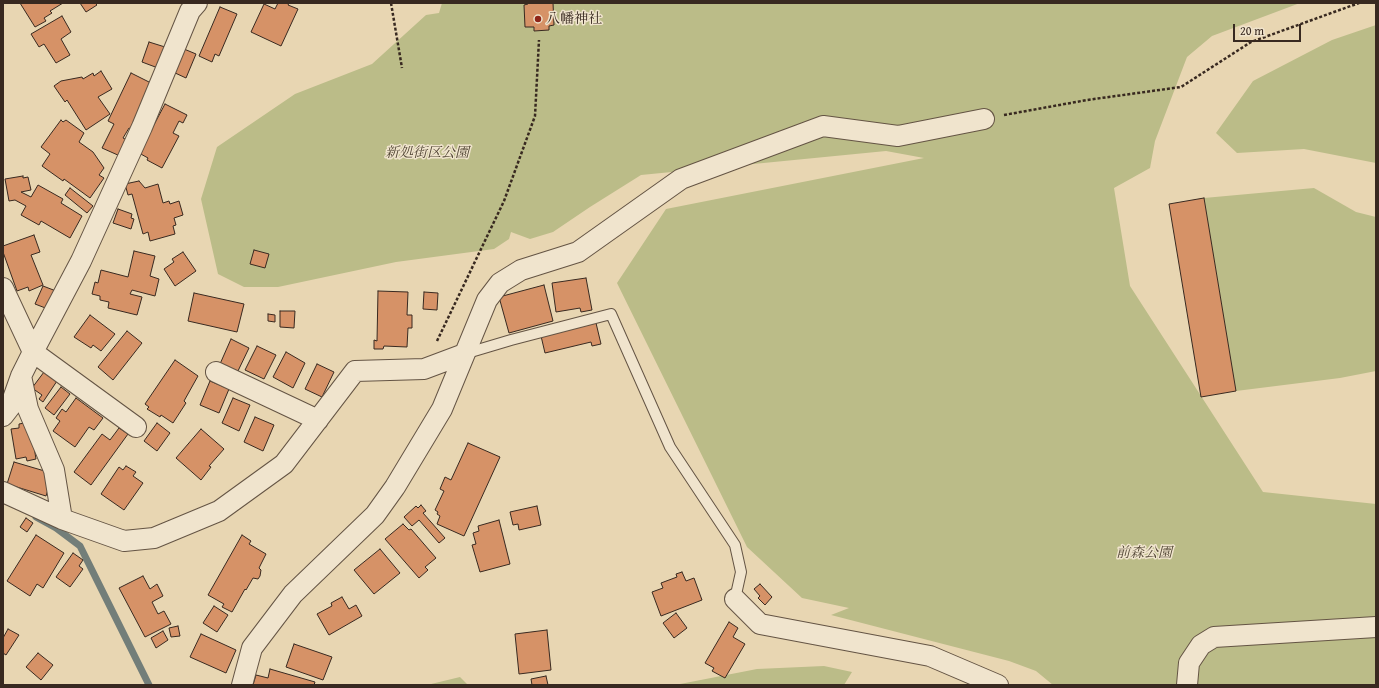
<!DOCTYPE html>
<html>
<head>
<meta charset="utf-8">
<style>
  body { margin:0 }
  #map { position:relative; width:1379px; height:688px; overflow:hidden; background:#e8d6b2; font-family:"Gentium Book Plus",serif }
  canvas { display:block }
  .frame { position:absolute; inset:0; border:4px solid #382920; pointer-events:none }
  .scale { position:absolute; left:1233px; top:24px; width:68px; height:18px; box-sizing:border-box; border:2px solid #382920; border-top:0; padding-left:5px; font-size:12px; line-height:14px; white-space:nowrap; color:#382920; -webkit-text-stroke:3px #f0e4cd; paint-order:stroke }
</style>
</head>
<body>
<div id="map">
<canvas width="1379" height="688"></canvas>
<div class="frame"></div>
<div class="scale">20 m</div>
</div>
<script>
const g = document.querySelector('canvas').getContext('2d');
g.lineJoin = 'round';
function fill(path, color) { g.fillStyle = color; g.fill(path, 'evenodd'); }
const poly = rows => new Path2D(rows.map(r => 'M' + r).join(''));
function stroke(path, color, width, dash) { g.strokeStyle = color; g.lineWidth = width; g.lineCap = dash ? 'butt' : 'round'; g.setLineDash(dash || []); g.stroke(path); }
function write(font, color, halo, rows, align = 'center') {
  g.font = font + ' "Gentium Book Plus","Noto Serif JP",serif'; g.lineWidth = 3; g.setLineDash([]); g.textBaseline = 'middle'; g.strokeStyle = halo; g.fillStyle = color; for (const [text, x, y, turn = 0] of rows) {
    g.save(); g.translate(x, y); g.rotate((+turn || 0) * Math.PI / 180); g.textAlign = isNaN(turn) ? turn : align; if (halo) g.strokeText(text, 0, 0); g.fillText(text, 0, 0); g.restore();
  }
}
fill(poly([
  [442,3,1300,3,1212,36,1187,57,1155,141,1150,168,1114,188,1130,286,1263,492,1376,504,1376,685,1053,685,1036,671,1009,661,831,615,849,608,802,598,747,547,617,283,666,209,924,158,886,151,641,175,590,207,553,232,530,239,511,232,509,239,494,249,396,262,278,287,244,287,218,274,201,199,217,147,295,94,372,64,426,15,439,13],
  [1376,25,1376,163,1304,149,1237,153,1216,133,1253,81,1332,40],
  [1314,188,1356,212,1376,217,1376,371,1340,378,1236,391,1204,198],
  [824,666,852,672,844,685,675,685,757,669],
  [460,677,468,685,427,685]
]), '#bbbc88');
stroke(poly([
  [36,517,56,528,80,546,149,685]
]), '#737e79', 7);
const building = poly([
  [20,3,63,3,50,11,52,13,44,18,46,21,35,27,20,3],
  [80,3,95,3,97,5,86,12,80,3],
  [278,3,289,3,288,5,298,9,281,46,251,32,264,4,275,9,278,3],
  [528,3,553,3,554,25,549,26,549,30,534,31,534,27,525,27,524,5,528,4,528,3],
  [220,7,237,14,219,56,215,54,212,62,199,56,220,7],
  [62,16,71,32,61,39,70,55,56,63,44,44,39,47,31,34,62,16],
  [149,42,165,47,158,68,142,62,149,42],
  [184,49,196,54,186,78,173,72,184,49],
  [101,71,112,89,98,97,110,114,86,130,67,100,65,102,54,86,61,81,82,77,83,79,93,73,94,76,101,71],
  [131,73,153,84,131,129,129,128,123,138,127,140,120,156,102,148,114,124,108,121,131,73],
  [165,104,187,115,183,123,179,121,173,133,179,136,162,168,147,160,148,158,139,153,165,104],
  [61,120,63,122,66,120,84,133,79,142,93,152,104,168,99,175,104,178,90,198,64,179,63,181,42,166,50,154,41,147,61,120],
  [23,176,23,178,28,177,31,190,21,192,31,197,38,185,63,199,61,203,82,216,70,238,41,221,39,225,21,215,26,206,15,200,9,201,5,179,23,176],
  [139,181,145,188,158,184,163,203,169,201,170,204,179,201,183,215,174,218,176,225,173,226,175,234,150,241,148,232,143,234,132,194,128,195,125,184,139,181],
  [70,188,93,206,87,213,65,195,70,188],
  [1204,198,1236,391,1201,397,1169,204,1204,198],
  [118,209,132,214,131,218,134,219,131,229,113,223,118,209],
  [34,235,40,252,31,255,43,285,29,291,28,287,17,291,3,252,3,246,34,235],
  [254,250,269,254,265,268,250,264,254,250],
  [134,251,155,256,150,276,159,279,155,296,132,290,130,294,142,297,137,315,108,308,109,302,100,300,100,296,92,294,95,282,98,283,101,270,128,277,134,251],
  [183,252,196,271,175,286,164,269,174,262,172,259,183,252],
  [586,278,592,310,581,312,580,308,556,312,552,283,586,278],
  [544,285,553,321,509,333,499,297,544,285],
  [43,286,56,291,48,309,35,304,43,286],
  [378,291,408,292,407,315,412,315,412,328,408,328,407,347,384,346,383,349,374,349,374,340,377,341,378,291],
  [424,292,438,293,437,310,423,309,424,292],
  [194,293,244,304,237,332,188,321,194,293],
  [280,311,295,311,294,328,280,327,280,311],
  [268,314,275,315,275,322,268,321,268,314],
  [90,315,115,334,101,351,93,345,91,348,74,337,90,315],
  [596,323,601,344,592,346,591,342,545,353,541,336,596,323],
  [127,331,142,343,113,380,98,367,127,331],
  [231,339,249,348,237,373,220,364,231,339],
  [257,346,276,355,264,379,245,370,257,346],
  [286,352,305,363,293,388,273,377,286,352],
  [175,360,198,376,184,401,186,403,173,423,161,415,160,417,147,409,149,407,145,404,175,360],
  [317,364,334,372,322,397,305,389,317,364],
  [44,372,57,381,43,402,39,399,42,395,32,388,44,372],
  [210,381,229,389,219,413,200,405,210,381],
  [61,387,70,394,54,415,45,408,61,387],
  [76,398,103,418,94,430,89,427,75,447,53,431,60,421,56,418,62,409,66,412,76,398],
  [233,398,250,405,239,431,222,423,233,398],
  [255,417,274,425,263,451,244,442,255,417],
  [30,422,36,459,27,461,26,457,16,459,11,429,19,428,19,424,30,422],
  [157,423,170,433,157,451,144,441,157,423],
  [119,428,128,434,91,485,74,472,102,434,110,440,119,428],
  [201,429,224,449,209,466,211,467,201,480,176,458,201,429],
  [468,443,500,457,464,536,437,524,440,516,437,514,438,512,435,510,444,491,440,489,445,477,451,480,468,443],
  [14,462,48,472,52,477,46,496,7,484,14,462],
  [126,466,136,472,133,476,143,483,124,510,101,494,119,467,123,470,126,466],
  [421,505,426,511,423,513,445,538,439,543,419,520,412,526,404,517,416,506,418,508,421,505],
  [537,506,541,525,519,530,518,524,513,525,510,512,537,506],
  [26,518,33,523,27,532,20,527,26,518],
  [499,520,510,564,480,572,472,545,476,544,473,533,479,531,478,526,499,520],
  [403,524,409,530,411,529,436,558,425,567,428,570,419,578,385,539,403,524],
  [36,535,64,553,43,588,37,584,30,596,7,581,36,535],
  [242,535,251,541,249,544,266,554,259,568,261,570,260,576,258,579,253,578,246,590,245,589,232,612,222,607,224,604,208,595,242,535],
  [380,549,400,573,374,594,354,570,380,549],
  [73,553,83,560,79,566,83,569,70,587,56,577,73,553],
  [682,572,686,581,694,578,702,600,661,616,652,592,663,588,661,583,677,577,676,574,682,572],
  [143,576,150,589,157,584,163,596,152,602,158,614,164,611,171,624,145,637,119,588,143,576],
  [760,584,772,597,765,605,758,598,760,596,754,589,760,584],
  [342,597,349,609,356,605,362,616,329,635,317,614,332,606,331,603,342,597],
  [214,606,228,615,217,632,203,623,214,606],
  [676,613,687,628,674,638,663,623,676,613],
  [729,622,738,628,733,637,745,644,725,678,712,671,714,668,705,663,729,622],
  [178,626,180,636,171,637,169,628,178,626],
  [8,629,19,635,6,655,3,653,3,638,8,629],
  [547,630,551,670,519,674,515,634,547,630],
  [163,631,168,640,156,648,151,638,163,631],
  [201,634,236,650,226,673,190,657,201,634],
  [294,644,332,657,323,680,286,667,294,644],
  [38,653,53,665,41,680,26,667,38,653],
  [270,669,315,682,314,685,253,685,256,675,268,678,270,669],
  [546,676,548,685,532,685,531,679,546,676]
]);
fill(building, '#d69267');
stroke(building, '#382920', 1);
const lane = poly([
  [464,354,511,340,611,314,670,447,735,545,741,572,735,599]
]);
const street = poly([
  [3,288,33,352,136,427],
  [216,372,318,420],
  [21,376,28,409,54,470,62,519,124,541,154,538,219,511,284,464,355,371,424,369,464,354],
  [3,416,10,407,21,376,33,352,81,261,142,127,190,11,197,3],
  [3,492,62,519],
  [735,599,760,624,930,656,998,685],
  [242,685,252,648,293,594,375,515,395,487,442,409,487,300,500,283,521,270,578,252,681,179,823,126,898,136,984,119],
  [1187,685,1189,663,1201,645,1214,637,1376,627]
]);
stroke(lane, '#645444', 12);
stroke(street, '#645444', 22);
stroke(poly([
  [391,3,402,68],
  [1004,115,1087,100,1181,87,1251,42,1359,3],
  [437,341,504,201,535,116,539,40]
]), '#382920', 2.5, [3, 2]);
stroke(lane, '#f0e4cd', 10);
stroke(street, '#f0e4cd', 20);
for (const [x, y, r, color] of [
  [538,19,4,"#8f2418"]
]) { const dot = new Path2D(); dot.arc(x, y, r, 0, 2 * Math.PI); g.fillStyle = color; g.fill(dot); stroke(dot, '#f0e4cd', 1.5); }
write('14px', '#382920', '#f0e4cd', [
  ["八幡神社",546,19]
], 'left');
write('italic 14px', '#524635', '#f0e4cd', [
  ["新処街区公園",427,153],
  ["前森公園",1144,553]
]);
</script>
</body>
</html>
